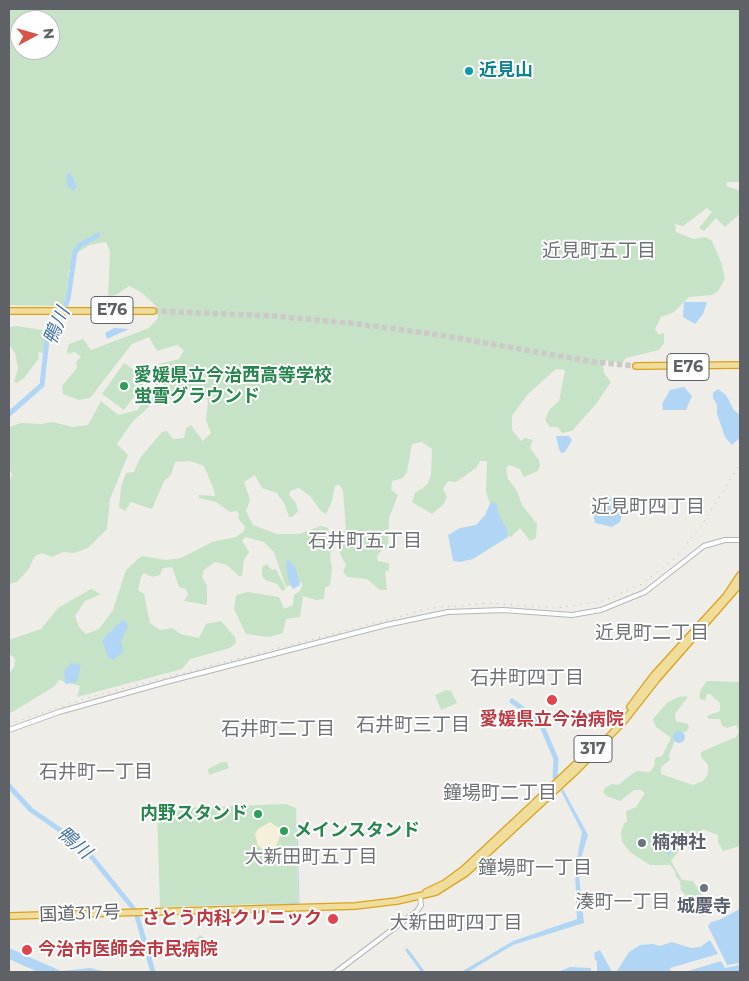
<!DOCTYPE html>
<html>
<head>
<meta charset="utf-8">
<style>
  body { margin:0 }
  #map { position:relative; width:749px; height:981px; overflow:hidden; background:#efede7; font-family:Montserrat,sans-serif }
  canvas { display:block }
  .frame { position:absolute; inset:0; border:10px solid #5e6165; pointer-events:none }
  .north { position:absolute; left:10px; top:10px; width:50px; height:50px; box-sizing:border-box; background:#fff; border:1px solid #bfc0c1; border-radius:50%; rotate:84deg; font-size:14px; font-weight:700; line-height:20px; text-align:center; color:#5e6165 }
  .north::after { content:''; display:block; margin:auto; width:18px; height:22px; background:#d55547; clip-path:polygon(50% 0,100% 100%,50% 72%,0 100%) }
</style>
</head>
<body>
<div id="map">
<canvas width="749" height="981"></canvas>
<div class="frame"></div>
<div class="north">N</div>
</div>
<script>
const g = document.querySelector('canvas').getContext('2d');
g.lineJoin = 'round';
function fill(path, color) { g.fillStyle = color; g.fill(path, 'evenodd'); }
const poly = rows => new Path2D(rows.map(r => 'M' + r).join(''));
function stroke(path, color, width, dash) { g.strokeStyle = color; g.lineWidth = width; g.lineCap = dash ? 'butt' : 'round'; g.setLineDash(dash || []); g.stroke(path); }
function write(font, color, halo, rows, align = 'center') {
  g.font = font + ' Montserrat,"Noto Sans JP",sans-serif'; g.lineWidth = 4; g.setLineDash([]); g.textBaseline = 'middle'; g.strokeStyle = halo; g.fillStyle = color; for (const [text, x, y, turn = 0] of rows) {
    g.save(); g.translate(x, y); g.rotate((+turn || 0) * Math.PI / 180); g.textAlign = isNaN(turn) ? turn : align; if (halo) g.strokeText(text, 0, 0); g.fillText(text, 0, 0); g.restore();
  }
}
fill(poly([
  [9,9,740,9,740,182,727,182,726,186,740,191,740,214,725,227,716,218,704,231,699,228,712,212,707,208,683,226,675,224,676,232,693,239,705,237,712,241,721,262,725,279,718,291,712,295,689,297,674,312,661,317,655,329,659,335,664,333,664,343,659,350,626,358,622,363,602,360,604,373,611,382,596,404,572,431,562,433,558,427,550,427,545,420,549,410,559,401,565,370,556,369,528,394,512,416,512,430,521,441,525,438,533,440,530,448,539,460,540,465,538,471,524,477,520,469,509,465,506,468,508,479,517,491,522,505,537,524,536,538,530,541,520,528,511,537,505,535,491,508,486,491,487,461,480,461,476,468,456,482,448,481,443,489,447,497,443,505,432,514,412,502,415,493,427,485,431,475,432,449,422,442,412,444,407,472,403,478,392,481,391,490,398,495,389,518,388,547,382,550,377,556,378,561,389,563,389,570,385,572,387,590,380,590,367,579,347,577,343,571,346,565,340,554,339,537,346,530,343,491,339,484,335,486,332,501,326,514,321,511,310,496,299,488,290,491,289,495,296,503,298,511,292,517,289,517,285,505,277,493,262,488,255,475,244,482,250,500,246,511,253,525,277,534,299,534,321,526,328,528,332,545,330,558,332,568,330,585,325,588,324,599,316,600,303,596,300,617,286,619,283,633,269,637,246,634,234,609,236,595,248,592,279,597,284,609,293,605,294,595,300,591,302,586,302,583,297,582,286,587,274,552,264,542,245,537,242,541,249,552,244,560,242,576,239,576,227,565,215,562,204,570,202,578,207,585,207,605,184,601,188,595,186,589,179,587,172,567,163,568,160,575,152,577,144,573,141,577,138,590,144,594,150,623,160,630,172,628,181,634,199,638,206,624,221,621,235,637,236,643,230,648,190,659,182,669,77,697,80,686,59,680,55,686,9,714,9,674,14,667,15,659,9,653,9,640,41,629,58,608,91,589,101,594,85,601,75,616,79,627,86,634,99,629,113,610,126,570,139,558,143,556,166,560,181,558,212,542,236,537,244,531,245,527,238,518,239,514,237,511,230,512,216,502,199,498,199,495,215,496,214,490,204,466,190,461,175,462,171,475,164,481,152,509,131,502,125,511,119,507,121,487,126,473,134,472,140,458,162,432,167,431,173,439,184,438,186,428,191,425,203,441,211,433,206,420,208,401,201,389,189,388,185,398,175,406,170,398,159,398,133,421,117,444,128,455,110,499,107,529,88,548,74,553,63,552,52,557,42,553,35,556,28,570,17,582,9,584,9,483,12,475,9,466,9,427,21,423,41,424,53,422,72,427,88,425,101,401,118,415,138,410,143,399,155,382,149,374,159,364,179,359,184,350,177,345,157,351,149,337,132,344,90,398,79,400,63,394,62,386,77,368,76,362,81,357,75,352,68,354,67,351,69,344,83,339,91,350,149,328,158,318,156,306,141,292,129,286,116,295,108,296,110,251,106,242,90,245,78,252,69,271,66,296,63,306,9,305],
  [20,20,50,20,50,50,20,50],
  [17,326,48,331,43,353,38,352,39,358,25,377,17,383,14,382,18,368,15,353,9,345,9,327],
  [124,363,147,379,124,410,102,394],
  [267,564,272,570,276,569,286,589,282,591,277,584,265,580,262,576,262,567],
  [707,681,740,682,740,846,723,851,718,842,718,835,702,829,700,851,682,847,671,861,682,880,693,881,702,895,702,913,681,890,680,881,676,877,675,871,670,865,650,865,631,853,622,842,621,832,624,823,627,822,626,811,636,807,645,793,641,790,634,790,620,801,607,796,603,792,605,788,612,784,618,785,636,771,650,772,655,765,654,760,657,757,662,756,671,738,656,727,653,719,667,703,678,697,687,696,687,698,675,714,676,721,688,724,689,728,686,732,675,733,674,743,669,755,670,760,661,767,661,774,693,785,703,781,708,774,708,765,701,757,701,752,736,737,739,731,736,725,727,728,722,726,720,719,709,719,707,716,720,711,720,703,710,694,707,694,705,701,699,698,701,689],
  [446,690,451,691,457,703,441,710,435,695],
  [222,762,227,762,229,768,209,775,208,769],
  [285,804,296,808,298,903,160,907,157,809],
  [200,935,217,947,210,956,194,941]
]), '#c7e3c7');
fill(poly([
  [270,822,279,828,280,835,275,850,267,851,258,846,255,834,258,829]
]), '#f6f0da');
fill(poly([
  [67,173,71,174,77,187,73,191,67,186],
  [684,302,707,302,703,314,695,324,683,317],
  [114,328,129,329,107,339,105,333],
  [684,387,692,396,686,410,663,410,662,404,670,390],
  [718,389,726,395,734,410,740,415,740,438,732,445,725,437,717,414,717,405,713,398,713,393],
  [556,436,569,436,572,440,565,452,561,453,559,449],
  [612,497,623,510,620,522,612,527,595,523,593,513,595,510],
  [494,502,497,504,498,513,507,529,508,537,473,559,460,562,453,561,448,535,460,528,476,525,485,515,490,504],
  [288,559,295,566,300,585,293,589,289,583,286,564],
  [121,621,126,621,128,626,121,641,123,652,113,660,108,657,102,640],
  [71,663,81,665,77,682,65,684,64,672],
  '673 737a6 6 0 1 1 12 0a6 6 0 1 1-12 0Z',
  [563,789,588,835,579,865,579,875,584,923,513,945,468,972,461,972,513,941,577,919,575,870,582,832,561,791],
  [667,841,674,847,670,855,668,855,662,846],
  [740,909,740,963,727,965,708,926,711,922,719,920],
  [710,940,718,954,670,968,671,972,617,971,629,952,640,945,653,944,660,946,672,942,691,948,700,947],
  [9,948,61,971,90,968,107,972,38,972,9,959],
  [407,948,413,955,425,972,421,972,405,950],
  [600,950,612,972,597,972,597,961,595,960,594,953],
  [721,961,725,968,740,965,740,972,685,972],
  [570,967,591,968,591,972,558,972]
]), '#b1d6f5');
stroke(poly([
  [245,906,299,903,297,824]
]), '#b1d6f5', 1);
stroke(poly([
  [9,414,42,385,47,340,50,333,56,329,68,299,75,252,79,246,98,235],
  [512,701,524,710,531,720,539,719,556,759,555,777,558,783],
  [9,786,31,810,82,845,133,908],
  [137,916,153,972]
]), '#b1d6f5', 5);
stroke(poly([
  [153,311,274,316,358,324,440,335,594,362,636,366]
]), '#cbcac6', 5.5, [5.5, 3]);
const minor = poly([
  [9,730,59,712,166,682,386,625,448,612,503,610,572,615,601,610,645,592,704,546,725,540,740,540],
  [336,972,417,911,421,905,420,896]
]);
const highway = poly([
  [9,311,153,311],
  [636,366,740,365],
  [630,707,654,675,726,596,740,575],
  [426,892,445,883,464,869,594,747],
  [9,916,355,906,397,901,436,892,466,873,578,769,624,721,657,679,740,584]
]);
stroke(minor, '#b4b6ba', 6);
stroke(highway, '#daa21c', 8);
stroke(minor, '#fff', 4);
stroke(highway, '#f0dd9c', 5.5);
stroke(poly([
  [9,724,87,698,432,608,489,603,556,608,603,601,642,584,674,559,701,526,740,464]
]), '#b4b5b5', 1, [1, 6]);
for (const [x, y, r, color] of [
  [469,71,5,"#0f9aa8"],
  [124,386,5,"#2e9e5b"],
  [552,700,6,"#e0444e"],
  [258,814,5,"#2e9e5b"],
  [284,831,5,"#2e9e5b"],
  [642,843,5,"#6b7280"],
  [704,888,5,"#6b7280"],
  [333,919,6,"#e0444e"],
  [27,950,6,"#e0444e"]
]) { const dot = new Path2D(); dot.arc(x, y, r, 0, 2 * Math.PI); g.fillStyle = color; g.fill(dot); stroke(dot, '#fff', 2); }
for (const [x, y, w] of [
  [112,310,42],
  [688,367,42],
  [593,749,38]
]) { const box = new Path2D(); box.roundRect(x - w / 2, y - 13.5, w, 27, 4); g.fillStyle = '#fff'; g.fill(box); stroke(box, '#5e6165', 1); }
write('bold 16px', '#5e6165', null, [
  ["E76",112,310],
  ["E76",688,367],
  ["317",593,749]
]);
write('bold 18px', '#0d838f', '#fff', [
  ["近見山",479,71]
], 'left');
write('bold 18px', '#27864d', '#fff', [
  ["愛媛県立今治西高等学校",134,376],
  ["蛍雪グラウンド",134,397],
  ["内野スタンド",248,814,"right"],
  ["メインスタンド",294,831]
], 'left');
write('bold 18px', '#be3a42', '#fff', [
  ["愛媛県立今治病院",552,720],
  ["さとう内科クリニック",322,919,"right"],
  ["今治市医師会市民病院",38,950,"left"]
]);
write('bold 18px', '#5b616d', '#fff', [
  ["楠神社",652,843],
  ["城慶寺",704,907,"center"]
], 'left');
write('18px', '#5e6165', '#fff', [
  ["国道317号",80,914,-2]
]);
write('19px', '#6f7377', '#fff', [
  ["近見町五丁目",599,251],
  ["近見町四丁目",648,507],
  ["石井町五丁目",365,541],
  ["近見町二丁目",652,633],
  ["石井町四丁目",527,678],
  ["石井町三丁目",413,725],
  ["石井町二丁目",278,729],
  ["石井町一丁目",96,772],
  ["鐘場町二丁目",500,793],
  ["大新田町五丁目",311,857],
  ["鐘場町一丁目",535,868],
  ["湊町一丁目",623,902],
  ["大新田町四丁目",456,923]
]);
write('italic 19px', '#4f78a6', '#fff', [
  ["鴨川",57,326,-67],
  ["鴨川",74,843,41]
]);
</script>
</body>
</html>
